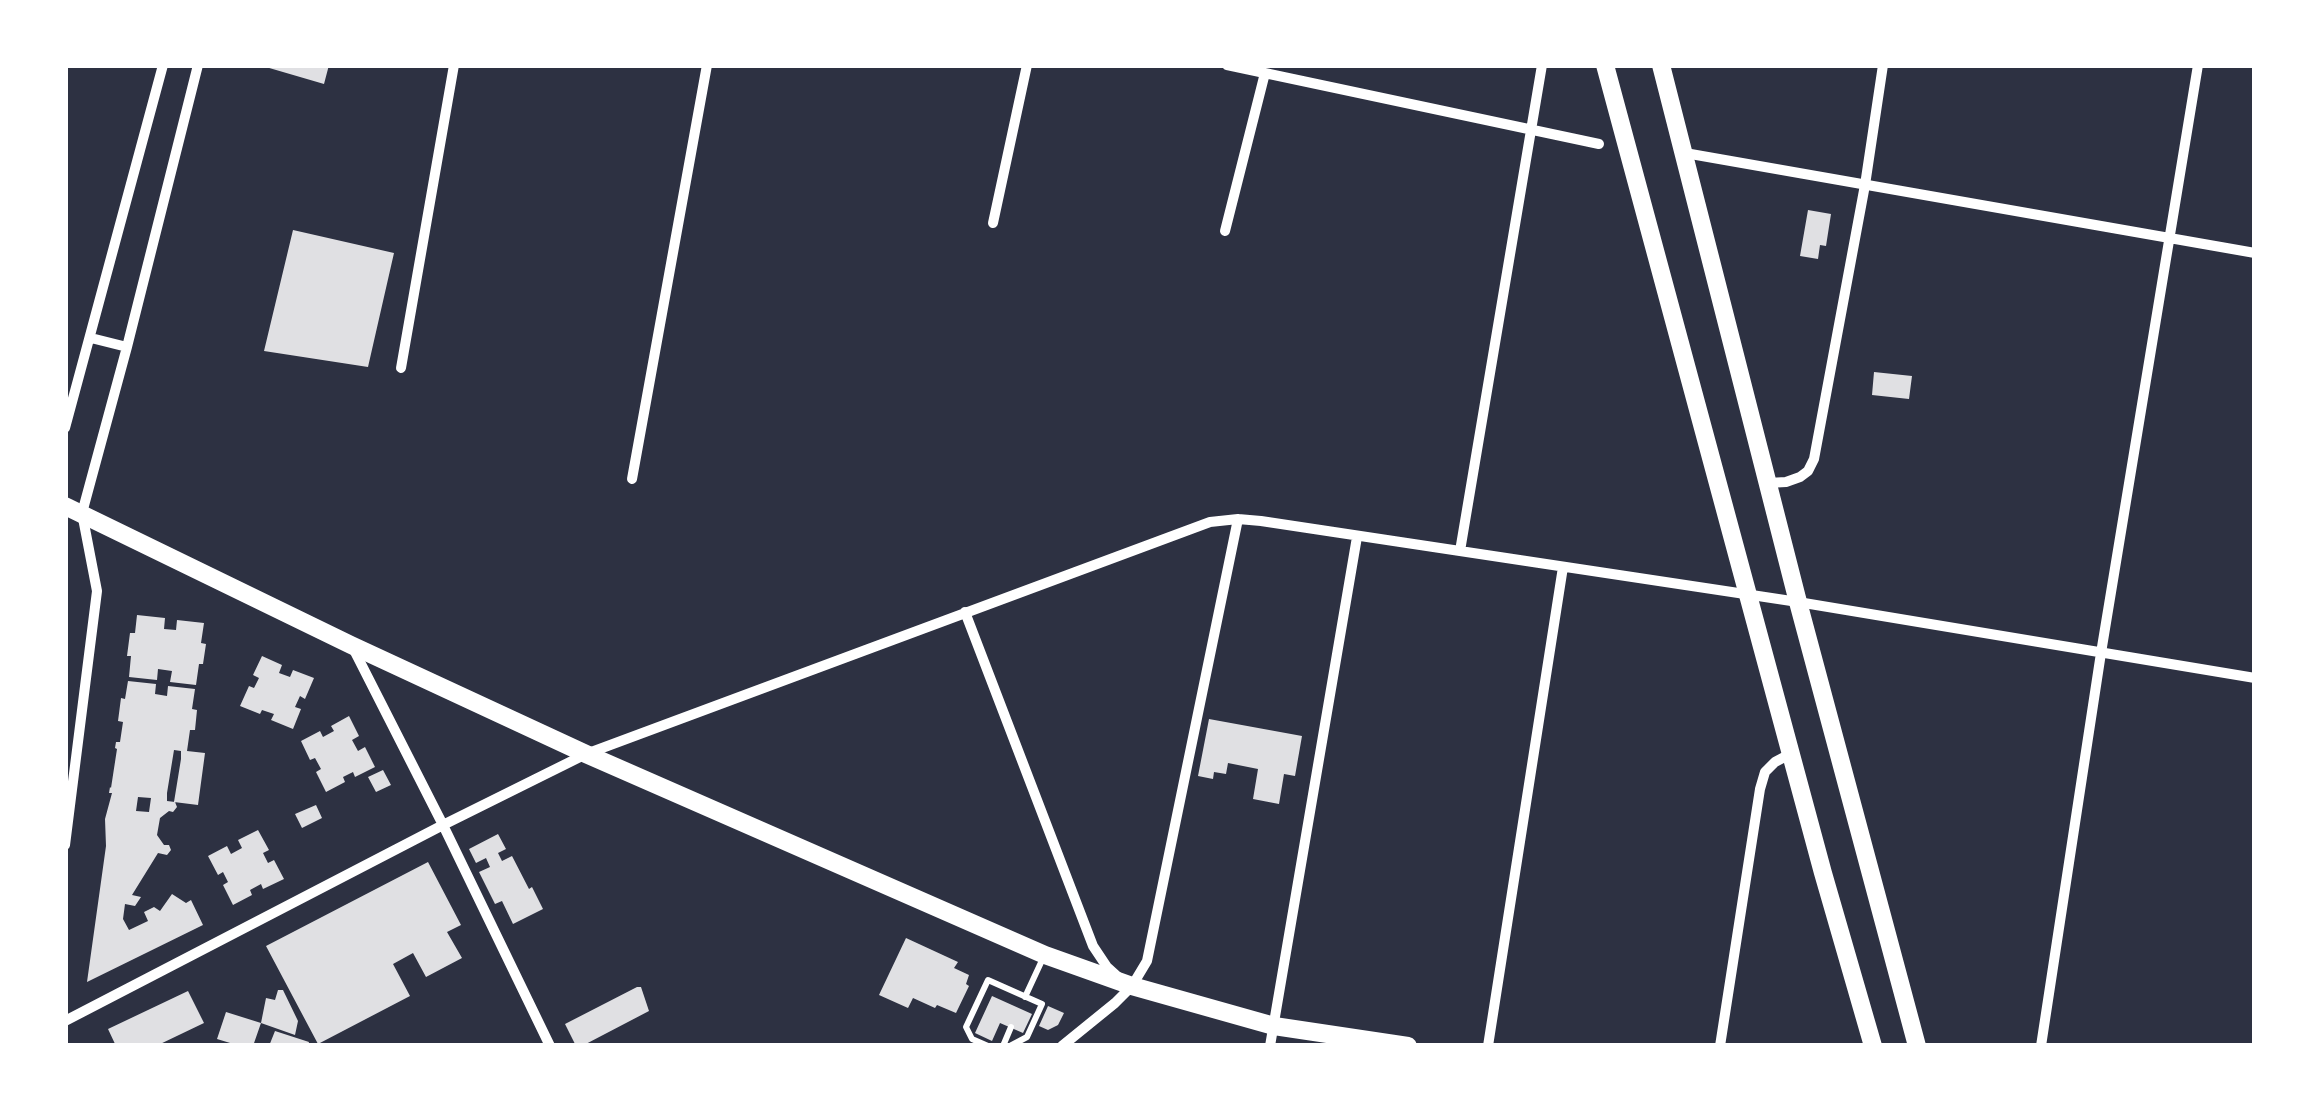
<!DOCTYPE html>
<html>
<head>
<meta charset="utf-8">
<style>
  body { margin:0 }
  #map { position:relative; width:2320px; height:1111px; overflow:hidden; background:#2d3142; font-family:Cabin,sans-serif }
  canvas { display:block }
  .frame { position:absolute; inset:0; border:68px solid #fff; pointer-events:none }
</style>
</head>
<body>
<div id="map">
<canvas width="2320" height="1111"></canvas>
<div class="frame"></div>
</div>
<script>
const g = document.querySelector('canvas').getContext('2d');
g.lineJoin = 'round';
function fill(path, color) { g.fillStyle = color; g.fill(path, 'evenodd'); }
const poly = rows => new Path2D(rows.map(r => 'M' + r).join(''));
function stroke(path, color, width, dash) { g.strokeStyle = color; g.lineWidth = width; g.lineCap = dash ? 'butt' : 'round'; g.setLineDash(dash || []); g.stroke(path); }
fill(poly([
  [259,65,329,65,324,84],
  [1808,210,1831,214,1826,246,1820,245,1818,259,1800,256],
  [293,230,394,253,368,367,264,351],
  [1874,372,1912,376,1909,399,1872,395],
  [137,615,165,618,164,629,176,630,177,620,204,623,201,643,206,644,203,664,199,664,196,685,170,682,172,671,158,669,157,680,129,677,131,656,127,656,130,633,135,633],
  [262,656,282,665,279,673,290,677,293,670,314,678,305,699,300,696,295,707,301,709,293,729,271,720,274,714,262,710,260,714,240,706,249,686,254,688,259,678,253,675],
  [128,681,156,684,155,694,167,696,168,686,195,689,192,709,197,710,195,730,190,730,187,751,205,753,198,805,174,802,181,759,181,751,174,750,167,793,167,801,175,802,177,807,173,812,169,811,160,818,157,835,164,845,169,845,171,850,167,855,158,853,132,895,141,897,135,906,125,904,123,919,129,930,148,921,144,912,154,907,160,911,172,894,186,903,191,900,203,925,87,982,106,846,105,819,112,793,109,793,110,787,111,788,117,749,115,748,116,742,120,742,123,722,118,721,121,698,125,699],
  [138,797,151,798,149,812,136,811],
  [349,716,359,736,352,740,358,751,365,747,375,767,355,777,353,772,343,777,345,782,326,792,316,772,321,769,315,758,310,760,301,741,320,731,323,737,334,731,331,726],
  [1209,719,1302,736,1295,776,1284,774,1279,804,1253,799,1258,769,1228,763,1226,774,1214,772,1213,779,1198,776],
  [383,770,391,785,376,792,368,777],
  [316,805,322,818,302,828,295,814],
  [258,830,269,850,263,853,268,863,274,860,284,879,263,889,261,884,250,890,252,895,233,905,223,885,228,882,223,872,218,875,208,856,227,846,231,854,242,848,238,840],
  [498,834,506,849,498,853,502,861,512,856,529,889,532,887,543,909,513,924,502,901,495,904,479,872,490,867,486,858,476,863,469,849],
  [428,862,461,925,447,932,462,958,426,977,413,953,393,964,410,996,318,1044,266,946],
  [906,938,958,962,954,968,969,975,966,984,969,986,956,1013,937,1005,935,1008,913,998,908,1008,879,995],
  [637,987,641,987,649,1011,582,1046,576,1046,565,1024],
  [278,990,283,990,298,1021,295,1035,261,1023,266,998,275,1000],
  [188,991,204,1023,156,1046,116,1046,108,1029],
  [992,996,1032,1014,1023,1033,1000,1023,992,1041,975,1033],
  [1048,1006,1064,1013,1058,1025,1048,1030,1039,1026],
  [226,1012,261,1023,253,1046,240,1046,217,1039],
  [275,1031,309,1042,308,1046,269,1046]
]), '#e0e0e3');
stroke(poly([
  [1025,997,1044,956],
  [988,1046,972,1039,966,1027,988,980,1042,1004,1027,1037,1010,1046],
  [1003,1046,1011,1027]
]), '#fff', 6);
stroke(poly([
  [1227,65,1599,144],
  [1685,153,2255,253],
  [993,223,1027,65],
  [1225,231,1265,73],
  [91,338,127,347],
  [401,368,454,65],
  [65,428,163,65],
  [632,479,707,65],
  [1768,483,1786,482,1800,477,1808,471,1814,459,1865,185,1883,65],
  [1460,551,1542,65],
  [965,612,1093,946,1107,967,1118,977],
  [353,648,443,825,550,1046],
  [65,845,97,591,82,513,127,347,198,65],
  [65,1021,443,825,586,754,1210,522,1238,519,1261,521,1798,602,2255,678],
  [1062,1046,1115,1003,1132,986,1147,961,1238,519],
  [1270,1046,1357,537],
  [1488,1046,1563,567],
  [1720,1046,1760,789,1765,772,1775,762,1792,753],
  [2041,1046,2101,653,2198,65]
]), '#fff', 10);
stroke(poly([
  [1605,65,1823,873,1873,1046],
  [1661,65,1798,602,1917,1046]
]), '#fff', 18);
stroke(poly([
  [65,506,351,645,586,754,1045,955,1132,986,1274,1026,1408,1046]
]), '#fff', 18);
</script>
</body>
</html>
